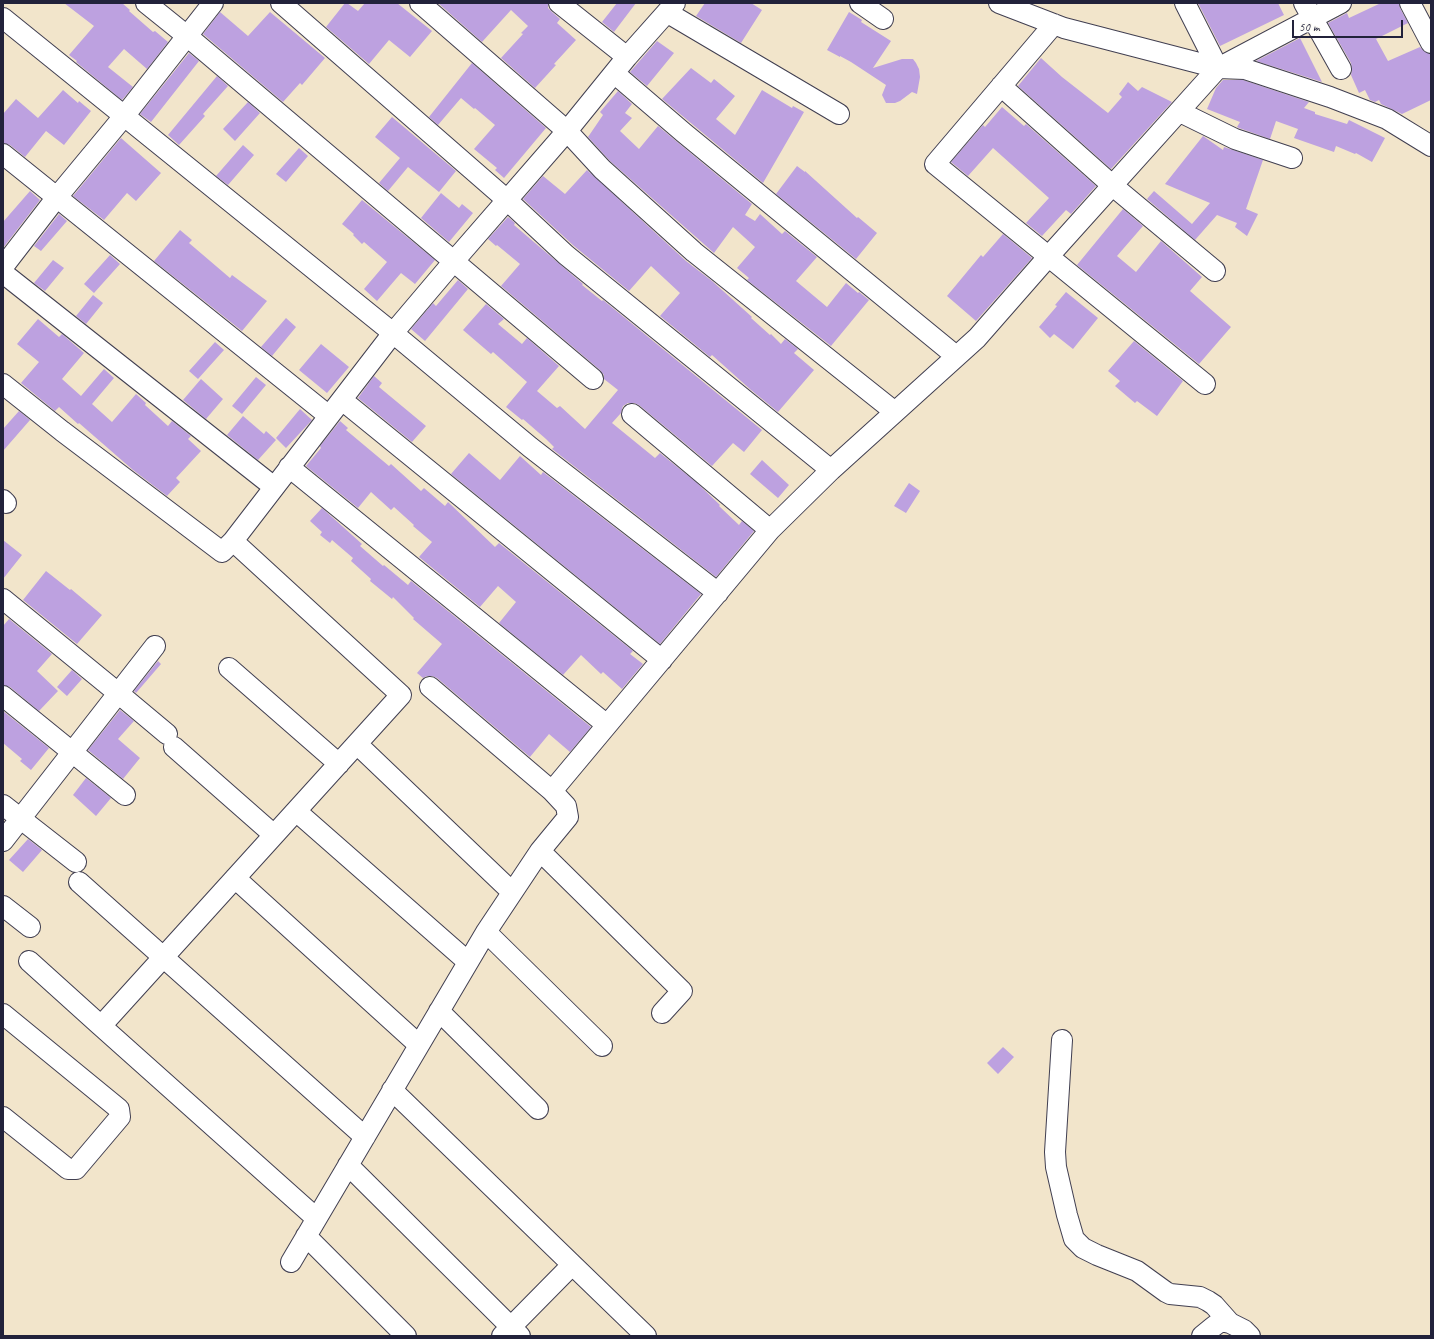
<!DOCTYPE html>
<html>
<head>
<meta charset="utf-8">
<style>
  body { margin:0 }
  #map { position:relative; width:1434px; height:1339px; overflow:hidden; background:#f2e5cb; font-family:Caveat,sans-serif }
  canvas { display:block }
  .frame { position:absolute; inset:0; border:4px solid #22223b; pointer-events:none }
  .scale { position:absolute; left:1292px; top:20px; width:111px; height:18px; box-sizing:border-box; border:2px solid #22223b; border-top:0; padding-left:5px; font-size:12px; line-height:14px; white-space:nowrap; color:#22223b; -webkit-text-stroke:3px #fdfcf7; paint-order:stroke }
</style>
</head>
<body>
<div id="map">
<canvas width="1434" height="1339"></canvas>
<div class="frame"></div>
<div class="scale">50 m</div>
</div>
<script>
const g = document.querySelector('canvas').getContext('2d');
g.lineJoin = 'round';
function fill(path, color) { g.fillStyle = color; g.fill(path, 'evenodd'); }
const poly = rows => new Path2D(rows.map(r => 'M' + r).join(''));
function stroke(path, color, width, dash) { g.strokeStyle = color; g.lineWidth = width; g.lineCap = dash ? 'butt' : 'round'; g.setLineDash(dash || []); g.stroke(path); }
fill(poly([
  [64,3,122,3,130,10,129,11,153,32,155,31,168,42,147,69,124,49,108,67,133,87,122,100,76,62,77,61,69,55,94,26],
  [345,3,347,3,358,11,365,3,397,3,432,31,410,57,389,40,369,64,326,27],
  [438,3,548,3,548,8,552,12,560,19,557,23,576,40,554,64,556,65,535,88,501,58,523,34,521,33,528,26,511,10,482,42],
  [617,3,636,3,614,32,602,22],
  [705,3,751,3,762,10,741,43,696,16],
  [1198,3,1278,3,1284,15,1220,46],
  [1381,3,1399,3,1400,8,1408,23,1376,39,1388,61,1420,47,1425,52,1430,54,1431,57,1431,100,1402,114,1381,104,1379,100,1375,102,1370,100,1365,90,1359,93,1351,75,1352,70,1351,63,1328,23,1347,13,1349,18],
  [220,12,248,36,270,12,325,58,302,85,300,83,283,102,203,34],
  [849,12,862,20,861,22,891,41,873,68,902,59,913,59,916,63,919,69,920,77,917,94,912,92,900,101,895,103,886,103,882,95,886,85,851,62,840,56,840,57,827,50],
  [1300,38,1322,82,1256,61],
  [657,41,674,53,647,86,630,72],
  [189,53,199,61,151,122,140,114],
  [1041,58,1062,77,1108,113,1122,97,1119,94,1128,82,1138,91,1142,87,1172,102,1111,169,1018,86],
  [472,63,546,128,504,178,495,170,497,168,474,149,495,125,475,108,474,109,461,98,438,125,429,117],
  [691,68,711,83,714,79,735,96,716,119,735,135,762,90,792,108,793,106,804,112,763,183,662,99],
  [217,76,228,86,203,114,205,116,179,145,168,135],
  [1223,80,1243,80,1309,102,1304,108,1315,112,1315,114,1347,124,1349,120,1385,138,1372,162,1356,153,1355,154,1336,146,1334,152,1294,138,1298,129,1276,121,1270,139,1239,128,1237,127,1240,122,1207,109,1216,88],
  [63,90,78,103,79,101,91,111,64,145,46,131,25,157,10,145,3,143,3,114,16,99,38,118],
  [618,91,632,104,625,113,632,118,620,131,639,149,658,126,752,204,745,215,755,221,760,214,782,234,785,231,817,257,796,281,827,307,846,283,858,293,859,292,869,300,831,346,747,280,749,278,737,268,755,247,733,227,714,253,610,161,588,137,603,115,600,112],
  [248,102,260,113,235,141,223,129],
  [1002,107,1024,126,1026,124,1096,186,1071,214,1066,210,1042,236,1026,223,1049,198,993,148,968,176,951,162,983,125,985,127],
  [392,117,456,171,439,192,408,167,388,191,379,183,400,158,375,137],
  [1203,136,1223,150,1224,147,1263,160,1246,209,1258,214,1247,236,1235,227,1237,223,1217,215,1195,240,1147,199,1154,191,1192,224,1210,203,1165,184],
  [121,138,161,173,136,201,127,193,104,220,73,196],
  [243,145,254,155,228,185,216,176],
  [299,148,308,156,286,182,276,174],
  [797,166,805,172,805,171,857,218,858,217,877,233,856,259,776,194],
  [587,170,686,261,712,281,752,317,751,318,770,335,771,334,781,344,785,339,798,349,794,353,814,370,778,412,751,390,712,355,710,357,660,316,680,293,651,266,629,291,574,246,523,199,543,176,565,194],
  [30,191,40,200,3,248,3,222],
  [441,193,459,208,462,204,473,213,449,242,421,218],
  [362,200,435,260,415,284,401,273,377,301,364,289,387,262,364,242,362,244,353,235,354,234,342,224],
  [1123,209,1143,226,1117,256,1136,272,1161,241,1202,277,1190,291,1231,327,1199,364,1077,265],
  [59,214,67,221,41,251,34,246],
  [508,217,515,223,514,225,583,284,582,285,602,301,603,300,762,430,744,452,733,443,712,466,639,405,634,403,628,403,623,406,621,413,612,423,655,458,660,453,697,483,720,505,719,506,739,525,742,521,754,531,716,577,552,449,554,447,546,439,523,419,522,420,506,407,527,382,493,352,491,354,463,330,486,304,504,319,498,324,522,344,527,338,559,366,537,391,557,408,560,406,585,429,618,390,604,379,604,375,600,370,501,286,520,264,497,245,496,246,488,239],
  [180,230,192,240,189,243,230,278,232,275,267,301,242,331,154,261],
  [1003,234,1032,258,976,321,947,296,981,255,983,257],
  [110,255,120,264,94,293,84,284],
  [53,260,64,268,45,291,34,283],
  [458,280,468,289,425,341,411,329,433,303,436,306],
  [1066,292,1098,318,1073,349,1054,334,1050,338,1039,327,1057,306,1055,305],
  [93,295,103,303,86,324,76,316],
  [286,318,296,327,272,356,261,347],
  [38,319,59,337,62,334,84,353,62,379,81,396,104,369,114,378,92,404,112,422,136,394,146,403,145,405,168,426,172,421,191,436,188,439,201,451,176,478,180,482,167,496,133,470,79,423,78,424,59,407,55,411,21,383,39,362,17,344],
  [1134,341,1183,381,1157,416,1137,401,1135,403,1115,386,1120,381,1108,371],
  [215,342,224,350,198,379,189,371],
  [321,344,349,367,327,393,299,370],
  [374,376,382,383,379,387,426,426,412,442,358,398],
  [256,377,266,385,242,414,232,406],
  [201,379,223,399,206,419,183,400],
  [300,409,312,420,286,448,276,438],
  [19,411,30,420,3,451,3,429],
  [243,416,264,434,266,431,276,440,258,460,227,435],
  [340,421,348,428,346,430,389,466,391,464,421,491,424,488,445,506,448,502,495,547,499,543,633,651,630,654,643,664,622,689,603,672,601,674,581,655,563,675,499,623,516,602,498,586,480,607,419,557,432,542,413,526,414,525,394,507,391,510,371,492,358,508,306,466,321,448,320,446],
  [469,453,500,480,520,456,541,475,543,472,701,594,660,644,451,474],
  [762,460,789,485,778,498,750,474],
  [909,483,920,491,906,513,894,506],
  [322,508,362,544,360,546,383,566,384,565,408,585,411,581,591,727,570,752,549,734,530,757,437,678,432,676,427,676,423,678,417,673,442,644,413,619,414,618,393,597,392,599,370,581,371,579,351,561,353,558,332,540,330,543,320,535,322,532,310,521],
  [3,540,22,555,3,579],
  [46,571,70,590,71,589,102,615,77,644,23,600],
  [9,619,52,654,37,671,58,691,39,711,10,687,3,685,3,626],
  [158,661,161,664,136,693,134,691],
  [72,670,82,679,67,696,57,687],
  [120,710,134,721,118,739,140,758,123,779,88,750],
  [3,711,49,748,31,770,20,761,22,759,3,743],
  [86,778,111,798,96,816,73,795],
  [28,839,42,850,23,872,9,860],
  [1003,1047,1014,1057,998,1074,987,1063]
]), '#bda1e0');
const minor = poly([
  [146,3,187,36,593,379],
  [281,3,507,200,566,255,831,470],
  [420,3,567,131,602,169,694,252,895,412],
  [559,3,627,57],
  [860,3,883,19],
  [999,3,1064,28,1218,68,1245,69,1330,97,1387,119,1431,146],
  [1185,3,1218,68],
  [1304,3,1341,69],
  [1410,3,1431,43],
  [668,13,839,114],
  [3,18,393,333,530,447,718,593],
  [1054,24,935,164,1205,384],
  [614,73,684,133,956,356],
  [1001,86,1113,186,1215,271],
  [1180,112,1235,139,1292,158],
  [3,154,329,416],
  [3,267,57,197,125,115,213,3],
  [3,273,274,487],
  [3,384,62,431,222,552,233,541,393,333,454,261,567,131,627,57,675,3],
  [342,400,662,660],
  [632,414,770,530],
  [289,467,607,725],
  [3,500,6,503],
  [233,541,401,695,101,1026,316,1218],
  [3,599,118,693,167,734],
  [229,668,339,764],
  [3,696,125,795],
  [357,744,512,892],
  [174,747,274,835],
  [552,791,770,530,831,470,977,338,1048,257,1218,68,1341,3],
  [3,805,76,862],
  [296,811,468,962],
  [3,841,155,646],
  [540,851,682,991,662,1013],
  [235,878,419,1045],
  [79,882,365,1137],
  [3,906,30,927],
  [486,932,602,1046],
  [29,961,101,1026],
  [439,1011,538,1109],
  [3,1014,119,1109,120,1117,76,1169,68,1169,3,1117],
  [1062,1040,1055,1152,1056,1167,1067,1215,1074,1239,1083,1248,1097,1255,1137,1271,1166,1292,1170,1294,1200,1297,1208,1301,1214,1305,1230,1323],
  [392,1090,646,1336],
  [348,1165,520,1336],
  [306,1236,406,1336],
  [291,1262,486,932,540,851,568,817,566,806,552,791,430,687],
  [502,1336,572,1265],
  [1202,1336,1213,1327,1221,1321,1230,1323,1244,1330,1250,1336]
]);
stroke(minor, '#413f51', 22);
stroke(minor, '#fff', 20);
</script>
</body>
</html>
